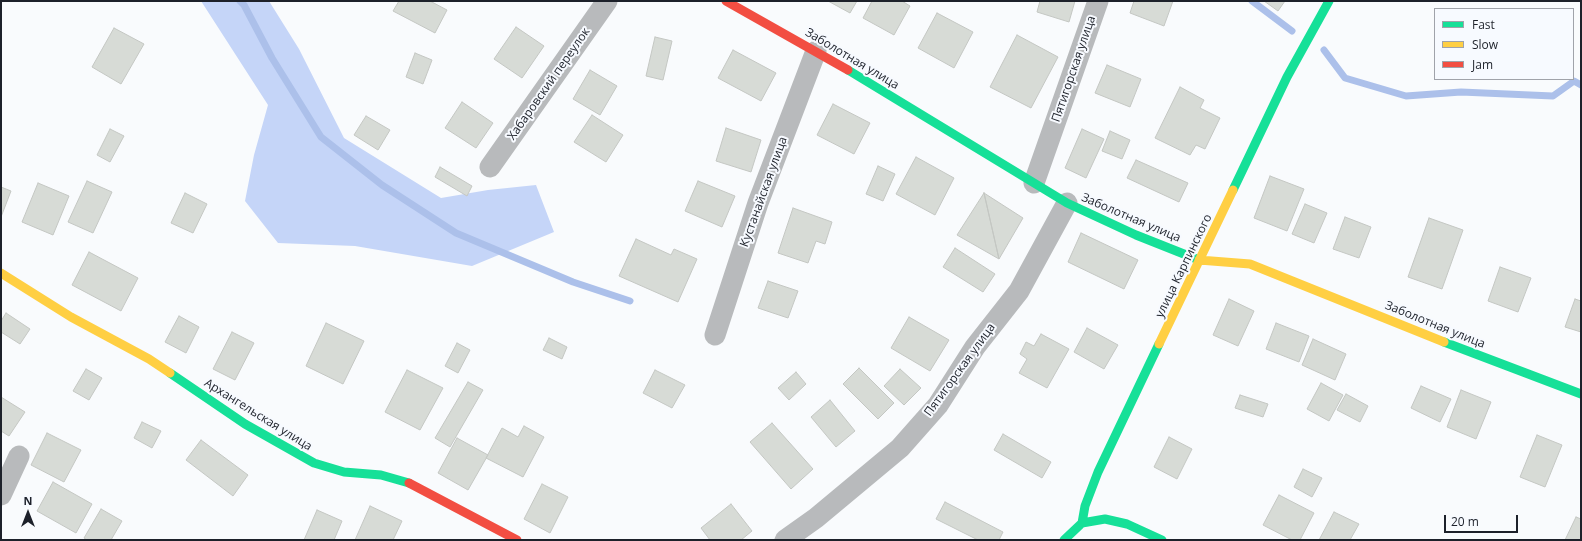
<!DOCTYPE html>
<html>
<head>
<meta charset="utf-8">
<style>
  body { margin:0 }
  #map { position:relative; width:1582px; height:541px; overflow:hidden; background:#f9fbfd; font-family:"Open Sans",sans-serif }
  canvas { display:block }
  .frame { position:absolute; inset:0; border:2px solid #1d212a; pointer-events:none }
  .legend { position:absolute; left:1434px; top:8px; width:140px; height:72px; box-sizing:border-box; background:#f7faff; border:1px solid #a0a3aa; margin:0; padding:5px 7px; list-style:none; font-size:12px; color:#1d212a }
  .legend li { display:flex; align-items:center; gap:8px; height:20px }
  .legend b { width:20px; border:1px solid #a0a3aa }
  .north { position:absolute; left:8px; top:493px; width:40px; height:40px; -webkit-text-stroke:3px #f7faff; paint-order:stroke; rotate:0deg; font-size:11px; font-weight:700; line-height:16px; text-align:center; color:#1d212a }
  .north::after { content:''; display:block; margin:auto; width:14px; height:18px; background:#1d212a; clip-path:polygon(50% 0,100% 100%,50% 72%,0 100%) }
  .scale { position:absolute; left:1444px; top:515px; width:74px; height:18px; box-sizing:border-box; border:2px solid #1d212a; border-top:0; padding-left:5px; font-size:12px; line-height:14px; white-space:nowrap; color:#1d212a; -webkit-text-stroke:3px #f7faff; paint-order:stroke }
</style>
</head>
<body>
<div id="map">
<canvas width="1582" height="541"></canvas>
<div class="frame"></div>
<ul class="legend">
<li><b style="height:5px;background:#16e098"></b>Fast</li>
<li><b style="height:5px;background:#ffcf43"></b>Slow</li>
<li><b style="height:5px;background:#f24e42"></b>Jam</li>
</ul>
<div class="north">N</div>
<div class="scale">20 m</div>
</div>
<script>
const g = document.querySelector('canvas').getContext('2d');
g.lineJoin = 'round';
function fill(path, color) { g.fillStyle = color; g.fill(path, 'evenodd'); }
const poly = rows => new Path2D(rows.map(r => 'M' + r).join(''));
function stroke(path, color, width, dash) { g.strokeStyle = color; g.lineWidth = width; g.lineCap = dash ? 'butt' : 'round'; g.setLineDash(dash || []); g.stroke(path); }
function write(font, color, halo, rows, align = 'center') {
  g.font = font + ' "Open Sans",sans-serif'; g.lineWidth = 4; g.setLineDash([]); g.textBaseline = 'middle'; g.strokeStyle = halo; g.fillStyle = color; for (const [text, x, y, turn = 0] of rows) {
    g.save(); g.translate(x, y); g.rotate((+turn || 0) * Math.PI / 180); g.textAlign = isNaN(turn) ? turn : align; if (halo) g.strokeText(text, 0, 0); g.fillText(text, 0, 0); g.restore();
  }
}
fill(poly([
  [201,1,269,1,299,49,344,138,441,198,488,190,536,185,554,232,472,266,355,246,278,243,245,201,254,155,268,105]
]), '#c5d5f8');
stroke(poly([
  [240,1,244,5,272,58,321,137,382,185,456,233,573,282,630,301],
  [1252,1,1292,31],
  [1324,50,1345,78,1406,96,1461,92,1553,96,1574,81,1581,85]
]), '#acc0ea', 7);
const building = poly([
  [399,1,430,1,447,10,435,33,393,11,399,1],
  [828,1,857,1,850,13,828,1],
  [872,1,902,1,910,6,894,35,863,18,872,1],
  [1040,1,1075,1,1069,22,1037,12,1040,1],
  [1134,1,1173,1,1164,26,1130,13,1134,1],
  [1264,1,1285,1,1278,11,1264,1],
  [937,13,973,32,954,68,918,48,937,13],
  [516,27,544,46,522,78,494,59,516,27],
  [114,28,144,44,121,84,92,67,114,28],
  [1017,35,1058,57,1031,108,990,87,1017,35],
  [655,37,672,41,663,80,646,76,655,37],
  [733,50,776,73,761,101,718,78,733,50],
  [415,53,432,60,423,84,406,77,415,53],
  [1107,65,1141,79,1130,107,1095,93,1107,65],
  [590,70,617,86,600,115,573,99,590,70],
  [1180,87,1204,100,1200,108,1220,118,1205,149,1196,145,1190,155,1155,138,1180,87],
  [462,102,493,123,476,148,445,128,462,102],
  [833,104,870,123,854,154,817,135,833,104],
  [592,115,623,135,606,162,574,142,592,115],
  [366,116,390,130,378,150,354,135,366,116],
  [726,128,761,140,751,172,716,161,726,128],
  [110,129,124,136,110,162,97,155,110,129],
  [1082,129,1104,139,1086,178,1065,168,1082,129],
  [1110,131,1130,140,1122,159,1102,151,1110,131],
  [916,157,954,178,935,215,896,194,916,157],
  [1136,160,1188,183,1179,202,1127,178,1136,160],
  [878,166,895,174,883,201,866,194,878,166],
  [440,167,472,186,467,196,435,177,440,167],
  [1270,176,1304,189,1287,231,1254,218,1270,176],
  [87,181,112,192,93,233,68,222,87,181],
  [698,181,735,196,722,227,685,211,698,181],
  [38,183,69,196,53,235,22,222,38,183],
  [1,187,11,191,1,217,1,187],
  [185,193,207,204,193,233,171,223,185,193],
  [984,193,999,259,957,235,984,193],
  [984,193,1023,218,999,259,984,193],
  [1305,204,1327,213,1314,243,1292,234,1305,204],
  [793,208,832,222,825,244,816,241,808,263,778,253,793,208],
  [1345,217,1371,227,1359,258,1333,249,1345,217],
  [1429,218,1463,230,1442,289,1408,277,1429,218],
  [1081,233,1138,260,1124,289,1068,262,1081,233],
  [636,239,671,255,674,249,697,259,678,302,619,276,636,239],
  [955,248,995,274,983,292,943,267,955,248],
  [89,252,138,278,121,311,72,285,89,252],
  [1500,267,1531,278,1518,312,1488,301,1500,267],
  [768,281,798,291,788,318,758,308,768,281],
  [1229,299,1254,311,1238,346,1213,335,1229,299],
  [1575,299,1581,301,1581,332,1565,327,1575,299],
  [6,313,30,329,20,344,1,332,1,321,6,313],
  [179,316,199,327,186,353,165,342,179,316],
  [909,317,949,340,930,371,891,348,909,317],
  [326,323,364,341,343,384,306,366,326,323],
  [1276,323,1309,336,1299,362,1266,349,1276,323],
  [1087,328,1118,345,1104,369,1074,352,1087,328],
  [232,332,254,343,235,380,213,369,232,332],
  [1041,334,1069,349,1047,388,1019,373,1027,359,1020,354,1026,342,1034,346,1041,334],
  [549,338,567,347,562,359,543,350,549,338],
  [1313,339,1346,354,1335,380,1302,365,1313,339],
  [457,343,470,350,458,373,445,366,457,343],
  [859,368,894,403,878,419,843,384,859,368],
  [86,369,102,378,89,400,73,391,86,369],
  [900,369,921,388,904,405,884,386,900,369],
  [407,370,443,388,420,430,385,412,407,370],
  [655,370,685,385,672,408,643,393,655,370],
  [796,372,806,384,789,400,778,388,796,372],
  [468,382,483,390,450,447,435,438,468,382],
  [1321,383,1343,395,1329,421,1307,409,1321,383],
  [1421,386,1451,399,1440,422,1411,408,1421,386],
  [1461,390,1491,402,1476,439,1447,427,1461,390],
  [1346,394,1368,406,1360,422,1337,410,1346,394],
  [1240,395,1268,404,1263,417,1235,408,1240,395],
  [1,397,25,412,9,436,1,431,1,397],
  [830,400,855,431,836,447,811,417,830,400],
  [142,422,161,431,152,448,134,438,142,422],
  [772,423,813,469,791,489,750,442,772,423],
  [524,426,544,437,523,477,486,458,502,428,518,437,524,426],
  [47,433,81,450,64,482,31,465,47,433],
  [1003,434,1051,462,1042,478,994,450,1003,434],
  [1537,435,1562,445,1545,487,1520,477,1537,435],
  [1169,437,1192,449,1177,479,1154,467,1169,437],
  [457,438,488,455,468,490,438,473,457,438],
  [201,440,248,475,233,496,186,460,201,440],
  [1303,469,1322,478,1312,497,1294,487,1303,469],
  [53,482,92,504,76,533,37,511,53,482],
  [542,484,568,497,550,533,524,519,542,484],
  [1279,495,1314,513,1300,540,1292,540,1263,525,1279,495],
  [945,502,1003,532,999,540,978,540,936,519,945,502],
  [731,504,752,531,741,540,710,540,701,528,731,504],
  [370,506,402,521,393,540,355,540,370,506],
  [101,509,122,521,111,540,87,540,84,538,101,509],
  [317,510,342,521,334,540,304,540,317,510],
  [1334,512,1359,524,1350,540,1319,540,1334,512],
  [1576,517,1581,519,1581,540,1565,540,1576,517]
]);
fill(building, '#d7dbd6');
stroke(building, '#c4c7c3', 1);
stroke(poly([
  [490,167,607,1],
  [1034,183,1098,1],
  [715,335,758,203,816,51],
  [1,495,19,456],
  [785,540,816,518,900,448,938,405,975,347,1019,291,1067,203]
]), '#b8babc', 21);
stroke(poly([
  [848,70,1067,203,1136,235,1199,260],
  [1233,190,1287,77,1329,1],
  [1444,342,1581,394],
  [170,373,245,424,314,463,344,472,381,475,409,483],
  [1082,523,1085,506,1098,472,1159,344],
  [1064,540,1082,523,1105,519,1127,524,1162,540]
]), '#16e098', 9);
stroke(poly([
  [1199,260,1250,264,1444,342],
  [1,273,71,317,149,359,170,373],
  [1159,344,1233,190]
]), '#ffcf43', 9);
stroke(poly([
  [726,1,848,70],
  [409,483,517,540]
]), '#f24e42', 9);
write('12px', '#1d212a', '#f7faff', [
  ["Заболотная улица",852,59,31],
  ["Пятигорская улица",1074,69,-71],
  ["Хабаровский переулок",549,84,-55],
  ["Кустанайская улица",764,192,-70],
  ["Заболотная улица",1131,218,23],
  ["улица Карпинского",1184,266,-64],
  ["Заболотная улица",1435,325,22],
  ["Пятигорская улица",960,370,-54],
  ["Архангельская улица",258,415,32]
]);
</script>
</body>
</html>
